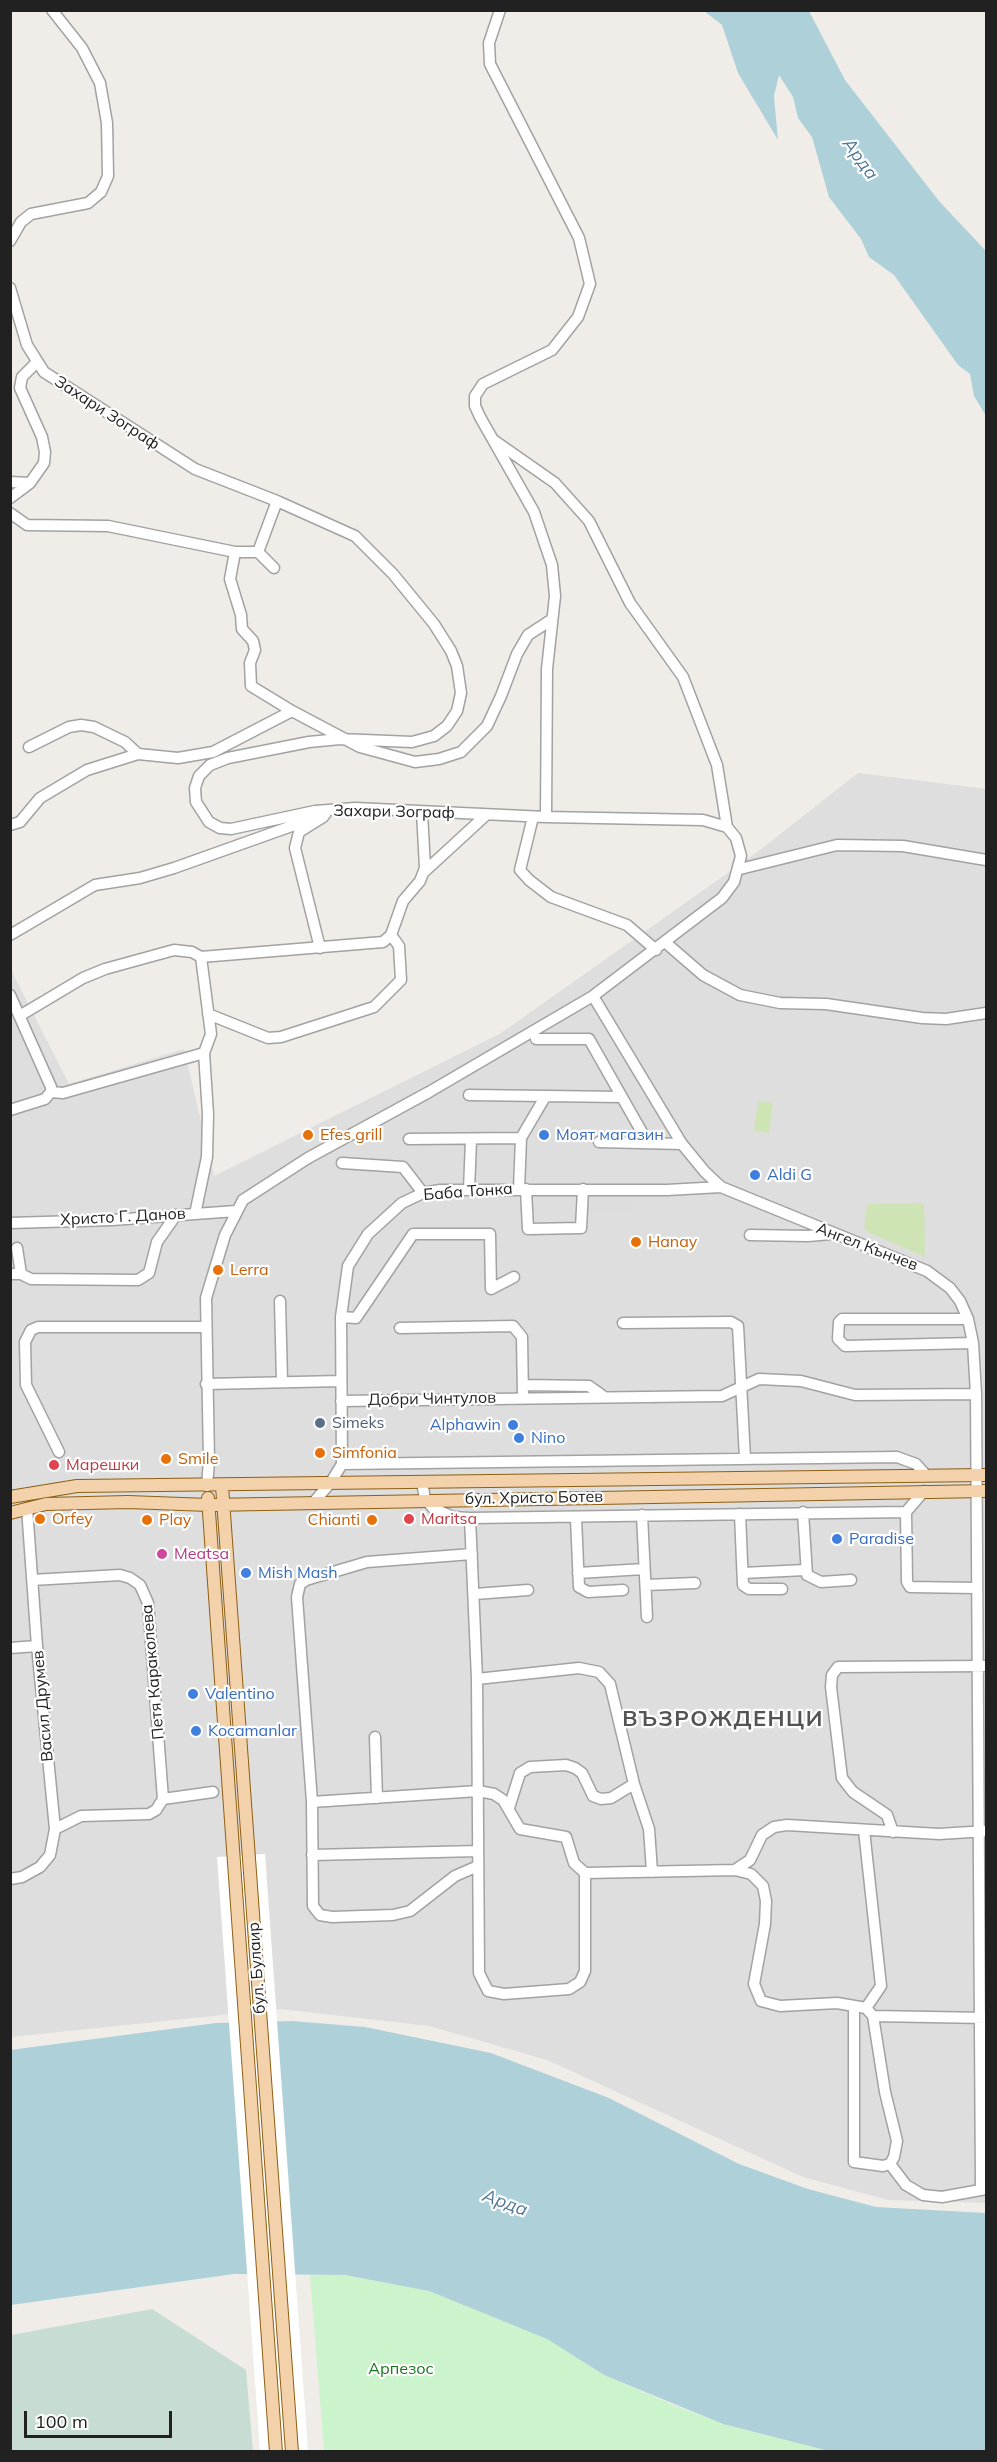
<!DOCTYPE html>
<html>
<head>
<meta charset="utf-8">
<style>
  body { margin:0 }
  #map { position:relative; width:997px; height:2462px; overflow:hidden; background:#f0ede9; font-family:Mulish,sans-serif }
  canvas { display:block }
  .frame { position:absolute; inset:0; border:12px solid #212121; pointer-events:none }
  .scale { position:absolute; left:24px; top:2411px; width:148px; height:27px; box-sizing:border-box; border:3px solid #212121; border-top:0; padding-left:8px; font-size:18px; line-height:21px; white-space:nowrap; color:#212121; -webkit-text-stroke:4px #fff; paint-order:stroke }
</style>
</head>
<body>
<div id="map">
<canvas width="997" height="2462"></canvas>
<div class="frame"></div>
<div class="scale">100 m</div>
</div>
<script>
const g = document.querySelector('canvas').getContext('2d');
g.lineJoin = 'round';
function fill(path, color) { g.fillStyle = color; g.fill(path, 'evenodd'); }
const poly = rows => new Path2D(rows.map(r => 'M' + r).join(''));
function stroke(path, color, width, dash) { g.strokeStyle = color; g.lineWidth = width; g.lineCap = dash ? 'butt' : 'round'; g.setLineDash(dash || []); g.stroke(path); }
function write(font, color, halo, rows, align = 'center') {
  g.font = font + ' Mulish,sans-serif'; g.lineWidth = 4.5; g.setLineDash([]); g.textBaseline = 'middle'; g.strokeStyle = halo; g.fillStyle = color; for (const [text, x, y, turn = 0] of rows) {
    g.save(); g.translate(x, y); g.rotate((+turn || 0) * Math.PI / 180); g.textAlign = isNaN(turn) ? turn : align; if (halo) g.strokeText(text, 0, 0); g.fillText(text, 0, 0); g.restore();
  }
}
fill(poly([
  [858,773,986,789,986,2203,888,2200,803,2177,547,2060,429,2026,280,2009,11,2037,10,968,69,1084,184,1049,214,1176,501,1033,756,853]
]), '#dfdede');
fill(poly([
  [758,1101,773,1103,769,1133,754,1131],
  [924,1203,925,1257,868,1232,864,1227,867,1204]
]), '#cee4b5');
fill(poly([
  [152,2309,246,2370,253,2451,11,2451,11,2335]
]), '#c7dcd2');
fill(poly([
  [310,2275,345,2275,429,2291,547,2339,604,2375,671,2404,723,2424,829,2451,324,2451]
]), '#cbf4cd');
fill(poly([
  [586,1192,632,1192,632,1214,586,1214]
]), '#ddd');
fill(poly([
  [704,11,809,11,845,80,939,201,986,251,986,416,974,396,970,374,958,365,894,275,869,257,861,239,829,197,812,137,798,118,793,97,779,75,774,96,778,140,738,73,722,25],
  [292,2021,365,2027,491,2053,609,2098,739,2164,808,2189,876,2207,986,2213,986,2451,829,2451,723,2424,604,2375,547,2339,429,2291,345,2275,234,2274,11,2305,10,2050,216,2023]
]), '#aed1d9');
fill(poly([
  [265,1854,308,2451,260,2451,217,1857]
]), '#fff');
const minor = poly([
  [500,10,489,43,490,64,579,238,590,284,578,317,552,350,483,384,475,396,475,406,480,417,534,512,552,565,555,596,547,669,546,817],
  [10,241,21,222,31,214,88,203,101,192,108,176,107,123,100,83,82,48,52,10],
  [10,288,27,345,44,372,195,469,277,501,355,536,393,574,434,624,451,651,457,666,461,693,457,711,447,726,434,736,412,742,340,739,309,742,228,758,210,765,199,776,195,788,196,802,209,822,220,828,231,829,315,811,355,808,546,817,703,820,727,827,736,838,741,856,734,882,722,898,593,996,429,1092,308,1158,243,1200,225,1235,206,1298,209,1461,207,1486],
  [495,441,555,483,589,521,630,603,683,677,717,765,727,827],
  [10,482,30,483,44,463,45,452,42,437,20,388,22,377,36,363],
  [10,498,30,483],
  [10,513,27,525,108,526,235,552,258,552,274,568],
  [235,552,230,579,241,615,242,629,253,641,255,650,250,663,251,686,292,711],
  [258,552,277,501],
  [29,747,69,727,81,725,94,727,125,742,138,754],
  [533,817,520,870,529,880,551,897,627,925,656,950],
  [10,825,20,822,40,798,87,770,138,754,178,758,213,752,292,711,360,747,415,762,439,759,461,752,487,726,501,696,517,654,528,635,551,620],
  [740,869,837,845,903,846,986,860],
  [424,872,486,815],
  [10,935,95,885,140,878,174,868,303,822,315,811],
  [666,943,703,975,740,995,780,1003,826,1004,922,1018,946,1019,986,1013],
  [320,948,295,848,299,832,323,817,328,810],
  [10,995,51,1087,51,1092,45,1099,10,1110],
  [593,996,682,1144,705,1172,721,1187,927,1271,950,1288,960,1301,968,1319,973,1343,976,1394,981,2188],
  [208,1014,268,1038,281,1037,374,1007,401,980,399,946,391,935],
  [21,1015,83,978,105,969,174,950,192,952,201,957,383,942,391,935,403,901,420,881,425,868,422,812],
  [536,1039,589,1039,648,1143],
  [51,1092,63,1093,204,1053],
  [469,1095,622,1097],
  [409,1139,521,1138],
  [599,1142,682,1144],
  [342,1163,403,1167,423,1193],
  [519,1189,521,1138,545,1097],
  [526,1189,528,1229,581,1228,583,1189],
  [469,1190,471,1140],
  [195,1214,207,1157,208,1114,204,1053,211,1034,201,957],
  [10,1223,112,1220,236,1211],
  [750,1235,808,1236,831,1234],
  [17,1248,21,1274],
  [10,1274,21,1274,31,1279,138,1280,149,1273,157,1242,176,1215],
  [280,1301,282,1382],
  [341,1317,356,1318,413,1234,490,1234,491,1289,514,1277],
  [968,1319,842,1319,839,1322,838,1339,845,1346,973,1343],
  [623,1323,731,1322,738,1326,745,1458],
  [400,1328,513,1326,522,1337,523,1397],
  [206,1384,341,1381],
  [523,1385,589,1386,603,1396],
  [341,1401,722,1396,759,1379,801,1381,855,1395,976,1394],
  [59,1452,26,1385,25,1342,31,1330,38,1327,205,1327],
  [342,1464,897,1457,916,1464,926,1475],
  [422,1482,425,1499,433,1508,453,1517,470,1518,906,1512,924,1491],
  [314,1502,331,1482,342,1464,341,1317,348,1266,368,1234,402,1203,423,1193,440,1190,667,1190,721,1187],
  [803,1512,807,1575,821,1582,851,1580],
  [906,1512,907,1582,910,1587,976,1588],
  [740,1514,743,1585,749,1589,782,1589],
  [642,1515,647,1617],
  [470,1518,477,1679,479,1973,488,1991,504,1994,569,1989,580,1982,585,1971,585,1873],
  [576,1518,579,1587,588,1592,623,1590],
  [472,1554,367,1562,306,1580,300,1584,297,1597,312,1802,313,1906,320,1915,332,1917,393,1915,410,1911,455,1876,478,1866],
  [578,1573,644,1569],
  [743,1573,805,1570],
  [32,1580,120,1575,130,1578,140,1585,148,1603,163,1799],
  [646,1585,695,1583],
  [475,1594,528,1590],
  [10,1648,37,1646],
  [477,1679,579,1668,599,1672,610,1684,634,1784,649,1829,652,1872],
  [375,1737,377,1798],
  [312,1802,478,1791,494,1794,503,1800,520,1829,566,1837,574,1863,585,1873,735,1870,751,1874,763,1886,766,1901,765,1924,754,1984,761,2001,780,2006,837,2003,866,2008,873,2016,986,2018],
  [509,1808,520,1773,530,1767,566,1765,575,1768,582,1773,593,1796,601,1799,611,1798,634,1784],
  [55,1829,81,1816,149,1814,156,1810,163,1799,213,1792],
  [864,1830,881,1986,866,2008],
  [893,1832,887,1815,853,1792,842,1778,831,1687,832,1675,838,1667,986,1666],
  [312,1855,478,1851],
  [735,1870,750,1860,762,1835,774,1827,787,1825,939,1834,986,1831],
  [10,1879,22,1877,40,1867,50,1855,55,1829,37,1646,27,1508],
  [854,2007,854,2162,883,2166,890,2164,894,2157,897,2141,885,2092,873,2016],
  [890,2164,906,2185,923,2195,942,2197,986,2189]
]);
const major = poly([
  [222,1486,292,2452],
  [10,1497,77,1486,986,1475],
  [208,1498,276,2452],
  [10,1513,46,1504,128,1502,209,1505,986,1491]
]);
stroke(minor, '#a2a2a2', 13);
stroke(major, '#8d5f11', 14);
stroke(minor, '#fff', 10);
stroke(major, '#f2d1ab', 12);
for (const [x, y, r, color] of [
  [308,1135,6,"#e8710a"],
  [544,1135,6,"#3f7fe0"],
  [755,1175,6,"#3f7fe0"],
  [636,1242,6,"#e8710a"],
  [218,1270,6,"#e8710a"],
  [320,1423,6,"#5c6f8a"],
  [513,1425,6,"#3f7fe0"],
  [519,1438,6,"#3f7fe0"],
  [320,1453,6,"#e8710a"],
  [166,1459,6,"#e8710a"],
  [54,1465,6,"#e0444e"],
  [40,1519,6,"#e8710a"],
  [409,1519,6,"#e0444e"],
  [147,1520,6,"#e8710a"],
  [372,1520,6,"#e8710a"],
  [837,1539,6,"#3f7fe0"],
  [162,1554,6,"#d1479c"],
  [246,1573,6,"#3f7fe0"],
  [193,1694,6,"#3f7fe0"],
  [196,1731,6,"#3f7fe0"]
]) { const dot = new Path2D(); dot.arc(x, y, r, 0, 2 * Math.PI); g.fillStyle = color; g.fill(dot); stroke(dot, '#fff', 2); }
write('16px', '#212121', '#fff', [
  ["Захари Зограф",107,413,33],
  ["Захари Зограф",394,812,1],
  ["Баба Тонка",468,1192,-4],
  ["Христо Г. Данов",123,1217,-3],
  ["Ангел Кънчев",867,1247,21],
  ["Добри Чинтулов",432,1399,-1],
  ["бул. Христо Ботев",534,1498,-1],
  ["Петя Караколева",153,1672,-95],
  ["Васил Друмев",43,1706,-95],
  ["бул. Булаир",257,1968,-94]
]);
write('16px', '#c56008', '#fff', [
  ["Efes grill",320,1135],
  ["Hanay",648,1242],
  ["Lerra",230,1270],
  ["Simfonia",332,1453],
  ["Smile",178,1459],
  ["Orfey",52,1519],
  ["Play",159,1520],
  ["Chianti",360,1520,"right"]
], 'left');
write('16px', '#366cbe', '#fff', [
  ["Моят магазин",556,1135],
  ["Aldi G",767,1175],
  ["Alphawin",501,1425,"right"],
  ["Nino",531,1438],
  ["Paradise",849,1539],
  ["Mish Mash",258,1573],
  ["Valentino",205,1694],
  ["Kocamanlar",208,1731]
], 'left');
write('16px', '#4e5e75', '#fff', [
  ["Simeks",332,1423]
], 'left');
write('16px', '#be3a42', '#fff', [
  ["Марешки",66,1465],
  ["Maritsa",421,1519]
], 'left');
write('16px', '#b23c85', '#fff', [
  ["Meatsa",174,1554]
], 'left');
write('16px', '#18761c', '#fff', [
  ["Арпезос",401,2369]
]);
write('italic 18px', '#507798', '#fff', [
  ["Арда",860,159,54],
  ["Арда",505,2203,20]
]);
g.letterSpacing = '1.5px';
write('bold 22px', '#545454', '#fff', [
  ["ВЪЗРОЖДЕНЦИ",723,1719]
]);
g.letterSpacing = '0px';
</script>
</body>
</html>
